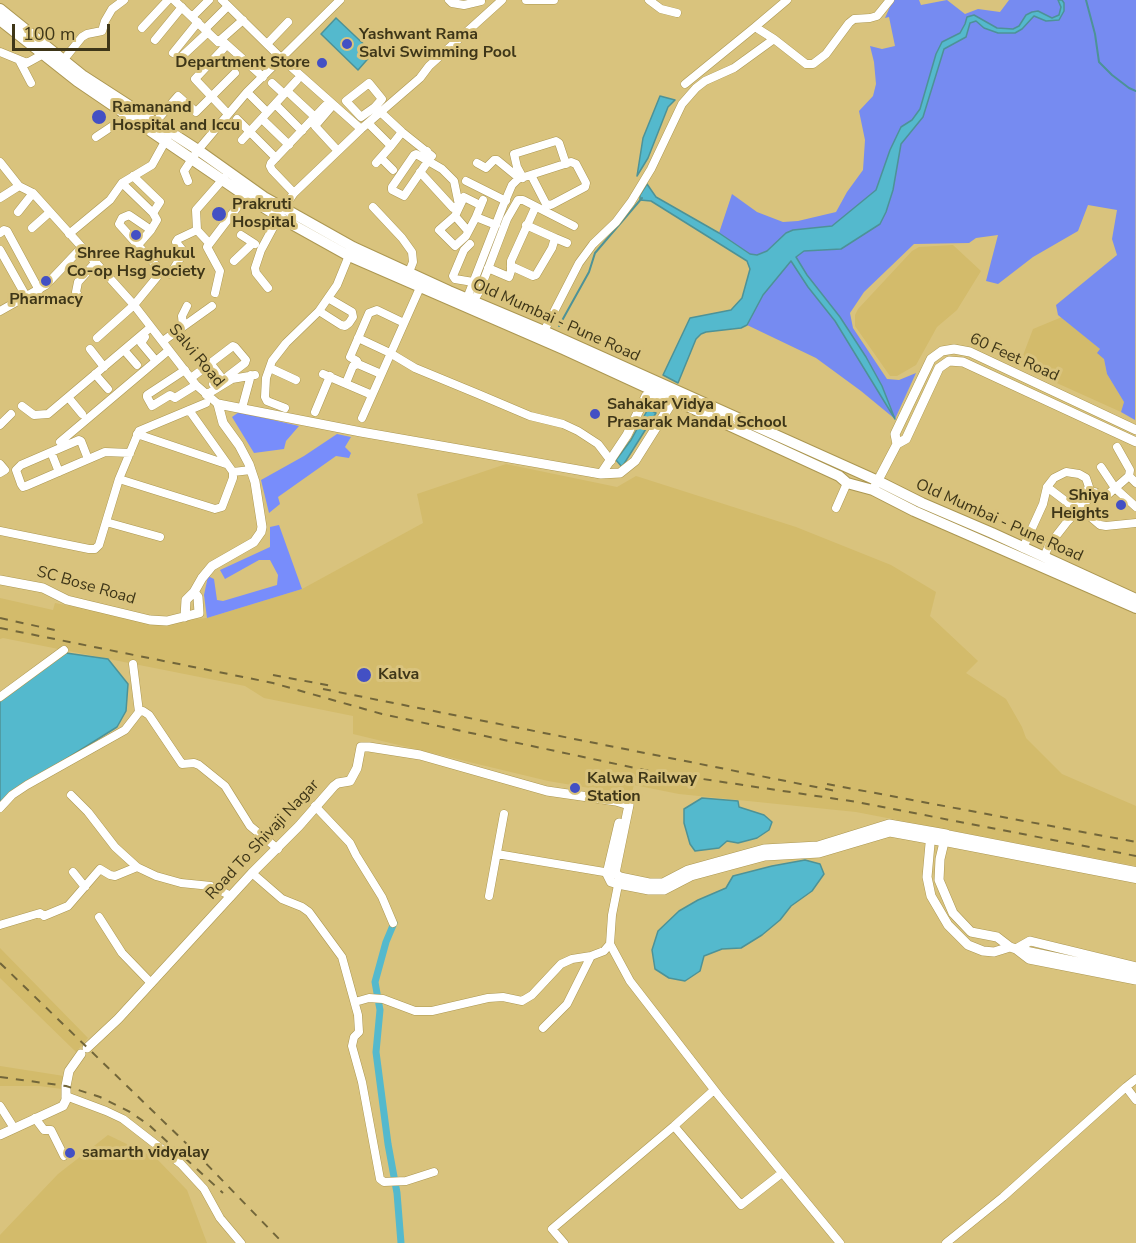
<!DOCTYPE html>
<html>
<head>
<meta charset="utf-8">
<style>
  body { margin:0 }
  #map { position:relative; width:1136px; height:1243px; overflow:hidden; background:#d9c37d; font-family:"Nunito Sans",sans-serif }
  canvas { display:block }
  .scale { position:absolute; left:12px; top:24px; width:98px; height:27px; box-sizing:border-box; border:3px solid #3e3618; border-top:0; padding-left:8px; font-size:18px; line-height:21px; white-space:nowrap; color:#3e3618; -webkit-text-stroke:4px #d9c37d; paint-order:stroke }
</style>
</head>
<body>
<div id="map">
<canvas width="1136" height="1243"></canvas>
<div class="scale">100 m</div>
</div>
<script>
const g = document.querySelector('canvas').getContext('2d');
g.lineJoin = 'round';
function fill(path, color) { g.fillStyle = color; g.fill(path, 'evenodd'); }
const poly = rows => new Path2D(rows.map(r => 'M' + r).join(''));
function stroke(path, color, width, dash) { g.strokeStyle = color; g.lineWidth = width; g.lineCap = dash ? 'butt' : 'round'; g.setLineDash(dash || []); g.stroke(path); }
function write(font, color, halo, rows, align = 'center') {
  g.font = font + ' "Nunito Sans",sans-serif'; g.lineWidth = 6; g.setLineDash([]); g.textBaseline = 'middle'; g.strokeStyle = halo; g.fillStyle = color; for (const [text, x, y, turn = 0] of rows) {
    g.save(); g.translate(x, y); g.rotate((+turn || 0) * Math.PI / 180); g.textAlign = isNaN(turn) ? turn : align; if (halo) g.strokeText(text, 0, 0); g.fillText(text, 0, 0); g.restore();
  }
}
fill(poly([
  [953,245,981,271,957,310,937,327,916,365,897,376,890,376,855,326,855,315,858,309,912,251,919,247],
  [1062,317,1100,349,1104,359,1107,374,1124,402,1121,412,1019,366,1033,329],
  [506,464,617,487,636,476,796,527,891,565,936,592,930,616,978,661,966,673,1006,699,1022,727,1026,738,1062,774,1136,806,1136,866,856,812,679,794,634,785,631,795,548,781,353,734,353,716,264,698,245,686,3,638,0,639,0,598,53,610,55,603,156,623,207,618,302,589,423,523,417,494],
  [0,948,88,1038,76,1052,0,978],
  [0,1066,64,1076,62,1089,39,1086,0,1086],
  [108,1135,156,1158,187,1190,207,1243,0,1243,0,1235,58,1174]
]), '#d3bb6b');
fill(poly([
  [893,0,919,0,921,5,947,0,965,14,978,9,1000,12,1009,0,1136,0,1135,420,1121,412,1124,402,1107,374,1104,359,1097,353,1100,349,1058,315,1056,305,1117,255,1112,239,1117,210,1088,205,1078,231,1033,257,998,284,986,281,998,235,976,238,969,243,914,244,864,292,850,313,853,328,887,379,899,380,916,373,895,419,861,391,816,358,747,325,762,296,747,283,750,269,747,262,750,254,719,233,732,194,757,212,783,222,798,221,836,212,847,192,863,170,865,140,859,111,873,96,876,84,874,62,870,46,882,49,895,46,889,17,885,18]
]), '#768bf1');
fill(poly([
  [239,412,299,426,286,441,284,449,254,453,232,417],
  [337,434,351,437,345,447,351,453,349,458,336,456,278,497,280,504,269,513,261,480,304,456],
  [279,525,302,589,207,618,204,595,208,576,214,579,217,600,223,601,277,585,278,575,270,560,259,560,225,579,220,570,270,547,270,527]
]), '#788dfb');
const water = poly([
  [1058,0,1062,0,1064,3,1064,11,1059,20,1046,21,1034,16,1022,29,1015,33,998,33,984,28,976,21,970,23,966,37,944,49,923,117,901,144,893,190,886,212,880,224,841,249,804,251,796,257,807,275,840,317,866,357,882,386,895,419,835,321,808,287,791,261,763,295,747,325,741,328,706,332,701,334,696,339,678,383,663,375,690,318,731,310,742,298,750,269,747,261,651,201,640,200,640,195,647,184,656,197,719,233,750,254,757,255,767,251,786,233,793,230,832,226,876,190,890,150,901,127,912,120,920,109,936,54,942,42,960,33,965,24,967,17,974,15,997,28,1013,29,1019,26,1026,15,1032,12,1038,11,1052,18,1059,15,1061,7,1058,0],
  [336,18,373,53,358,70,321,34,336,18],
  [660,96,675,100,668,107,648,158,637,176,643,138,660,96],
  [648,409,656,413,622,467,616,460,631,440,648,409],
  [66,653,108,659,128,684,126,711,117,727,7,796,0,803,0,698,66,653],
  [702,798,738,801,739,807,764,815,772,822,769,830,757,838,738,843,727,841,719,848,695,851,690,844,684,823,684,809,702,798],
  [805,860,820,864,824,874,812,891,791,906,780,920,762,935,741,948,722,949,704,956,700,971,685,981,669,978,655,969,652,950,658,931,679,911,698,900,726,888,733,876,772,866,805,860]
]);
fill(water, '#54b9cd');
stroke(water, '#4d9297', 1.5);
stroke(poly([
  [1086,0,1095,34,1099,62,1112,75,1129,88,1136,91],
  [559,326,589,272,595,253,642,198]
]), '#4d9297', 2);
stroke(poly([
  [394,923,386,942,375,982,380,1010,376,1052,388,1144,397,1193,401,1243]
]), '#54b9cd', 7);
const minor = poly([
  [174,0,218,42,225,43,263,77],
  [222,0,281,58,361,129],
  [449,0,452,3,464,5,481,1],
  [526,0,554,0],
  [649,0,661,9,677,13],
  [192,17,209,0],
  [142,28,168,0],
  [205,29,228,6],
  [774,39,755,27,787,0],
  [155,40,182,7],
  [218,42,243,20],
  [267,44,288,22],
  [223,49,195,79,228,114],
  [0,52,27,63,47,52],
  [173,53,198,22],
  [179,59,208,32],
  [19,60,31,83],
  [61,63,82,37,87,34,102,31,105,21,112,9,124,0],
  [272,83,284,94],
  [685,84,755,27],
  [287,91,315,117],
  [247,92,267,112],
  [275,104,302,131],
  [333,105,315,126,338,151],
  [375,107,382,99,369,83,346,101,361,117,375,107,402,132,432,156],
  [237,119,276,158],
  [262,119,289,145],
  [368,123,391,146,402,132],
  [152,126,178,96,196,112,235,73],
  [96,137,129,115],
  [242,140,297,80],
  [381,158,393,170],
  [423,158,416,154,414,155,392,187,392,190,404,196,428,161],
  [0,162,19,186],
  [376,163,391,146],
  [477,163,486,168,494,160,497,160,519,178],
  [420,172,453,208,459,205,454,181,442,169,423,158,427,151],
  [133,176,160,202,153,213],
  [523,178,517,167,514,154,556,141,559,143,566,164],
  [188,181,184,171,198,150,247,92,340,0],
  [466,181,506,201],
  [294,193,272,170,270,166,271,163,325,106],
  [0,198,19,186,33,193,134,305,196,385,218,404],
  [483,200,476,217,496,225],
  [373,207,402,238,412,252,413,262,407,277],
  [18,212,33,193],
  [455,216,468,231],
  [476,217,466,236,455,246,439,230,455,216,464,197,480,205],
  [32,228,50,212],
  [0,233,4,230,7,231,39,290],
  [69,234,110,200,122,183,152,165,167,138],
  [241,235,255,244],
  [555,238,567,243],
  [209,243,197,230,196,210,224,178],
  [470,244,464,250,453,276,455,279,473,282],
  [137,246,151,230],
  [0,250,27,298],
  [234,261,253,243],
  [511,266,533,276,536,275,552,248,555,238,526,225],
  [488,268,509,277,511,271,511,261,535,208],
  [160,270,169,274,171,273,184,252,176,242,178,239,197,230],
  [268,288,256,273,255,268,261,250,283,209,294,193,361,129,420,78,429,66,502,0],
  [215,293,220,271,207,247,248,193],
  [79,297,76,292,78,282,95,263],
  [466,301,503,206,512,185,518,179,571,162,576,164,586,183,585,187,551,205,546,204,531,175],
  [472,304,480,290,507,219,518,200,523,200,574,226],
  [0,311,46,285,82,247],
  [319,311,341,325,345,326,349,323,353,317,352,312,328,298],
  [183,326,182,316,187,306],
  [542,335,579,263,593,244,616,222,631,202,651,169,682,104,696,88,705,81,734,68,774,39,806,64,813,64,826,54,849,23,854,19,870,18,877,16,890,0],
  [145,337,141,343,156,361],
  [97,338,134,305,157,277,160,270,119,224,122,218,129,215,151,230,157,220,153,213,122,183],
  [358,338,390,353,415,368,478,394,530,416,563,424,578,431,598,444,611,461],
  [163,341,212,306],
  [90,349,104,367],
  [124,350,137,365],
  [210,363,221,377,213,384],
  [270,368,296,380],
  [185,370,147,395,147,397,152,406,170,395,175,398,196,385],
  [95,374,108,389],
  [323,374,372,395],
  [381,374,358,364,357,361,350,357,369,313,377,310,404,323],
  [191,378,233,346,235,347,246,360,245,363,228,376],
  [346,383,353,366,358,364],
  [206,395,232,379,255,375],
  [68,397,82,414],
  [22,406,34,415,48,414,151,327],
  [242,408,251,375],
  [285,408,267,401,265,397,266,378,272,361,286,343,319,311,337,285,350,253],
  [315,412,330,376],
  [362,418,422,283],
  [0,425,11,414],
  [137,434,226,464],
  [60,442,169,350],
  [1117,447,1130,470,1129,476,1136,483],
  [51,452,59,472],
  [88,459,81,441,79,440,21,465,16,470,21,484,23,487,26,486,105,452,130,453],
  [0,464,5,470,0,473],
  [1101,467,1115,488,1136,507],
  [233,472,251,470],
  [119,479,139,431,206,403],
  [836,508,847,483],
  [1080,508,1100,525,1106,526,1136,523],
  [106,522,160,537],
  [0,531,89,549,95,549,99,545,119,479,215,509,222,507,233,478,233,472,189,410],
  [1023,548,1043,504,1047,487,1054,478,1066,472,1079,474,1086,478,1089,487,1081,499,1072,506,1047,487],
  [1044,557,1049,545,1067,522,1095,492,1105,497,1129,476],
  [133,664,139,712],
  [0,697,64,650],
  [71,795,88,812,115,847,137,867,156,876,181,883,211,886,231,896],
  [315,806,350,843,356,855,382,897,393,923],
  [0,808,12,795,27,785,125,730,139,712,143,711,149,715,182,764,194,763,199,765,225,786,250,826,278,849],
  [946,834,1136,871],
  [945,842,1136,879],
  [497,854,610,873],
  [73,872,85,887],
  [252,873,282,899,302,907,309,912,342,957,358,1015,359,1032,354,1037,352,1046,362,1082,380,1179,384,1182,406,1181,434,1172],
  [619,880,612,915,610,944,630,981,719,1096,840,1243],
  [489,896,504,814],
  [99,917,122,953,151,983],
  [0,925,40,913,44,916,68,906,100,869,110,875,115,876,137,867],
  [355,1002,369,998,383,999,415,1011,432,1011,488,998,503,997,522,1001,532,995,561,964,572,959,591,956],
  [543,1028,567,1004,591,956,604,951,610,944],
  [1136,1079,1126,1087,1136,1100],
  [66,1096,106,1111,123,1119,181,1164,204,1189,220,1218,241,1243],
  [0,1106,14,1128],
  [35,1118,44,1130,51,1130,64,1156],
  [674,1126,741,1205,782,1173],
  [564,1243,552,1229,674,1126,714,1090],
  [946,1243,1003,1197,1126,1087]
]);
const tertiary = poly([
  [897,444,895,434,931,359,942,351,954,349,970,352,1136,430],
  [601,474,627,435,646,396,669,407],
  [875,486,897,444,906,439,939,368,949,361,963,362,1136,442],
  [0,580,43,588,67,600,150,620,167,621,199,613,198,597,194,592,202,578,212,566,254,542,261,532,262,527,255,482,249,464,239,445,223,423,218,404,361,432,601,474,620,473,635,461,676,396],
  [185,617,186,600,194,592],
  [619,823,607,874,611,882,618,884,649,890,664,890,691,876,765,856,819,853,890,832,945,842],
  [931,833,927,877,931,896,948,925,968,945,983,951,994,952,1010,947,1016,949,1136,974],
  [1136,967,1030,941,1016,949,1029,959,1136,980],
  [87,1048,118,1019,252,873,299,826,334,786,338,783,350,781,357,768,361,747,369,747,420,755,547,791,616,801,629,805,615,873,620,877,649,883,663,883,688,870,764,849,818,846,889,824,946,834,940,859,939,880,953,913,971,932,997,937,1010,947],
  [0,1135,63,1106,66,1100,66,1086,69,1071,81,1054]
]);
const secondary = poly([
  [0,9,82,75,198,150,264,197,353,247,449,291,544,331,878,481,922,503,992,533,1136,599],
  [0,20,77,81,246,196,279,217,349,256,563,349,839,476,847,483,873,490,914,511,1136,608]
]);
stroke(minor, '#ac9751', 9);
stroke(tertiary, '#ac9751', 10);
stroke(secondary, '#ac9751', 12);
stroke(minor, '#fff', 8);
stroke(tertiary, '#fff', 9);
stroke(secondary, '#fff', 10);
stroke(poly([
  [0,618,59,631],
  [0,628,273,683,382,714,649,771,857,802,1136,856],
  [273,675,332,686],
  [323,689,836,791],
  [827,784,1136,842],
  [0,963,192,1149,283,1243],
  [0,1077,66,1086,100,1097,130,1112,149,1125,223,1193]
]), '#72663a', 2, [8, 8]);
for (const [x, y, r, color] of [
  [347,44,6,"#4350c4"],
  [322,63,6,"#4350c4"],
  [99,117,8,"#4350c4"],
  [219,214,8,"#4350c4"],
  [136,235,6,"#4350c4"],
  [46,281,6,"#4350c4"],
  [595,414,6,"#4350c4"],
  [1121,505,6,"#4350c4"],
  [364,675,8,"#4350c4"],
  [575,788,6,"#4350c4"],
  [70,1153,6,"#4350c4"]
]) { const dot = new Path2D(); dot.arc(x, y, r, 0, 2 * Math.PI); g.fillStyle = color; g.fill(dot); stroke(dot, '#d9c37d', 2); }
write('bold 16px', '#3e3618', '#d9c37d', [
  ["Yashwant Rama",359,35],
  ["Salvi Swimming Pool",359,53],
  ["Department Store",310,63,"right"],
  ["Ramanand",112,108],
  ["Hospital and Iccu",112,126],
  ["Prakruti",232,205],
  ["Hospital",232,223],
  ["Shree Raghukul",136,254,"center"],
  ["Co-op Hsg Society",136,272,"center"],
  ["Pharmacy",46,300,"center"],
  ["Sahakar Vidya",607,405],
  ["Prasarak Mandal School",607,423],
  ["Shiya",1109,496,"right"],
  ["Heights",1109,514,"right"],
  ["Kalva",378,675],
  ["Kalwa Railway",587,779],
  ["Station",587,797],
  ["samarth vidyalay",82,1153]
], 'left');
write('16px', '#3e3618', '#d9c37d', [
  ["Old Mumbai - Pune Road",556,321,24],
  ["Salvi Road",196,356,50],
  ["60 Feet Road",1014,358,24],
  ["Old Mumbai - Pune Road",999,521,24],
  ["SC Bose Road",86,586,16],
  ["Road To Shivaji Nagar",263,840,-47]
]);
</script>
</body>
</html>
